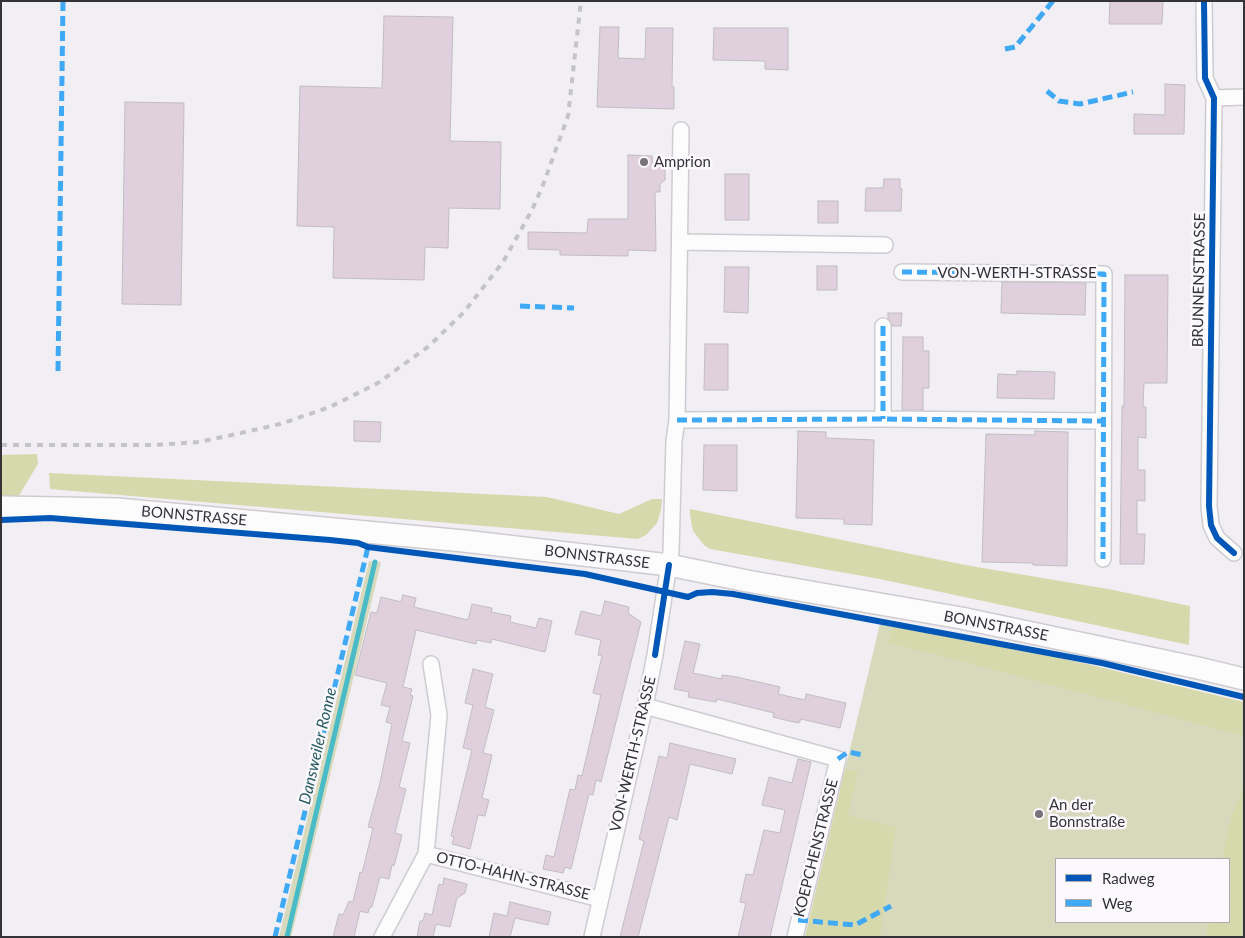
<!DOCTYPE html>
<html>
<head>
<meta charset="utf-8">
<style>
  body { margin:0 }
  #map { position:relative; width:1245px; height:938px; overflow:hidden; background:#f1eef4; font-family:Lato,sans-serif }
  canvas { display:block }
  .frame { position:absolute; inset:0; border:2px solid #343337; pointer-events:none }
  .legend { position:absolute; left:1055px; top:858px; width:175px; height:65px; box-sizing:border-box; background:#fbf9fe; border:1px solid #abaaae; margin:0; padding:6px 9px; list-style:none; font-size:15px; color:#343337 }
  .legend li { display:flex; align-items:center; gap:10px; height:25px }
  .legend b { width:25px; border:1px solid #abaaae }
</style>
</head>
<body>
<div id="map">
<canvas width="1245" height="938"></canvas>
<div class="frame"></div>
<ul class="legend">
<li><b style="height:6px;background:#0057b8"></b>Radweg</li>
<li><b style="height:6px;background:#3fa9f5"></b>Weg</li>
</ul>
</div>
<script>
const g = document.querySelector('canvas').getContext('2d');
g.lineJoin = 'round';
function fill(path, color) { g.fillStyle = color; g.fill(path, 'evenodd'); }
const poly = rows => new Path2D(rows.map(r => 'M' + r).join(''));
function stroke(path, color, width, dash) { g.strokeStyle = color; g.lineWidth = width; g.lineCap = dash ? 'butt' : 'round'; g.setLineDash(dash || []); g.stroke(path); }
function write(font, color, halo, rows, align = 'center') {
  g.font = font + ' Lato,sans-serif'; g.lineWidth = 5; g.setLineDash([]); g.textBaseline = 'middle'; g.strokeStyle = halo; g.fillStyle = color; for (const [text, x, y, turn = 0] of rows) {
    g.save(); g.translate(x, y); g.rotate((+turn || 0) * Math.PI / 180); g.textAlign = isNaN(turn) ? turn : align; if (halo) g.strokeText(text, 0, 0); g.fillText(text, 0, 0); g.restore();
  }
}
fill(poly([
  [369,561,381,562,301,897,291,937,279,937],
  [880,624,1092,665,1244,703,1244,937,805,937],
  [1056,859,1229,859,1229,922,1056,922]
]), '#d7d9bc');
fill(poly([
  [37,454,38,464,18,497,1,497,1,455],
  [49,473,547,497,619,514,652,499,662,499,661,510,657,523,646,535,638,539,50,489],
  [690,509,965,565,1108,589,1190,606,1189,645,880,579,710,549,704,545,693,531,690,515],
  [893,626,1048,655,1244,702,1244,736,934,654,888,643],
  [845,769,858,772,848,815,896,827,880,937,805,937],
  [1244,786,1244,937,1206,937,1209,922,1229,922,1229,859,1222,859,1231,818]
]), '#d6d9ab');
stroke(poly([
  [287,937,375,562]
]), '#49bbc6', 5);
const building = poly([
  [1110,1,1163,1,1162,24,1109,24,1110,1],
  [384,16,453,17,450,141,501,142,500,209,449,208,448,248,425,247,424,280,333,278,334,227,297,226,300,86,382,88,384,16],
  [600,27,619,27,618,58,645,59,646,28,673,28,672,86,674,87,674,109,597,107,600,27],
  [714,28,788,28,788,70,765,69,765,61,713,60,714,28],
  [1165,84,1185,85,1184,134,1134,134,1134,114,1165,115,1165,84],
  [125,102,184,103,181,305,122,304,125,102],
  [628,155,652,156,653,164,665,164,665,180,660,184,660,192,655,192,656,251,628,250,628,256,560,255,560,250,528,249,528,232,587,233,588,219,628,219,628,155],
  [725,174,749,174,749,220,725,220,725,174],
  [884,179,900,179,900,189,902,189,901,211,865,211,866,188,883,188,884,179],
  [818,201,838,201,838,223,818,223,818,201],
  [817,266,837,266,837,290,817,290,817,266],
  [725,267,749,267,748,313,724,312,725,267],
  [1125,275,1168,275,1167,383,1144,383,1143,407,1146,407,1146,438,1138,437,1138,470,1145,470,1145,501,1137,500,1137,534,1145,534,1144,564,1120,564,1122,406,1124,407,1125,275],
  [1002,282,1086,283,1085,315,1001,313,1002,282],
  [888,313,902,313,901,326,892,326,888,318,888,313],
  [903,337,923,337,923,351,929,351,929,388,923,388,923,410,902,410,903,337],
  [705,344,728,344,728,390,704,390,705,344],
  [1017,371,1055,372,1054,399,997,398,998,374,1017,375,1017,371],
  [354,421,381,422,380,442,354,441,354,421],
  [798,431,826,432,826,438,874,440,872,525,844,524,844,519,796,518,798,431],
  [1035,431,1068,432,1067,566,1033,565,1033,563,982,562,986,434,1035,435,1035,431],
  [704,445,737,445,737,491,703,490,704,445],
  [403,595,416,598,414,607,468,620,472,604,492,608,491,612,511,616,510,622,536,628,539,618,552,621,545,652,492,639,491,643,477,640,476,644,416,630,403,687,412,689,410,695,413,696,402,741,410,743,399,787,406,789,395,833,402,835,394,866,392,865,389,879,380,877,372,907,370,907,368,913,360,911,354,937,333,937,339,914,343,915,349,901,353,902,360,872,362,873,364,865,373,828,368,827,380,783,392,724,386,722,390,707,381,705,387,683,355,675,371,612,377,613,381,597,401,602,403,595],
  [605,601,629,607,628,613,641,622,601,782,596,780,593,795,589,794,571,869,565,867,563,873,543,869,546,855,554,857,570,789,575,790,578,775,582,776,601,695,593,693,602,656,598,655,601,640,575,634,581,611,601,616,605,601],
  [685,641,700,644,693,673,722,679,722,675,737,677,780,687,778,694,805,700,806,694,846,703,840,728,801,719,799,723,785,720,773,717,774,713,717,699,716,702,688,697,689,692,674,689,685,641],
  [473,669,493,674,485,707,494,710,483,753,492,755,482,798,489,800,485,816,478,815,470,849,452,844,454,837,451,836,472,750,463,748,473,705,465,703,473,669],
  [670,743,736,759,732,774,690,764,677,820,669,817,638,937,620,937,644,841,639,839,659,756,667,758,670,743],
  [798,759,811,762,770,937,738,937,746,903,740,902,746,874,753,875,764,830,780,833,785,810,762,805,769,777,792,783,798,759],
  [444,878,467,884,465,893,457,898,450,927,436,924,433,937,417,937,420,921,423,921,425,913,432,915,439,884,443,885,444,878],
  [510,902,551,912,548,925,515,918,510,937,489,937,494,913,507,916,510,902]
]);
fill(building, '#e0d0de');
stroke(building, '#c0bdc1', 1);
const minor = poly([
  [1204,1,1205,78,1214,98,1209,506,1211,525,1217,538,1234,553],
  [1214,98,1244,97],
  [680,242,885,245],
  [902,272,1104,274,1103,559],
  [883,326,883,419],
  [677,420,883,419,1103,421],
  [645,706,838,759,795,937],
  [426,854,600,899],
  [382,937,426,854,439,715,431,664],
  [592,937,645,706,655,655,671,551,674,441,677,420,681,130]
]);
const secondary = poly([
  [1,507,117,509,464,541,669,565,747,581,961,618,1198,668,1244,679]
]);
stroke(minor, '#ceccd1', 18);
stroke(secondary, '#ceccd1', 24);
stroke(minor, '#fdfcfd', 15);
stroke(secondary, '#fdfcfd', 21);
stroke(poly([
  [1,445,155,445,199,442,241,433,280,424,330,407,378,383,429,346,464,312,503,262,532,210,543,185,568,116,581,1]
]), '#c5c4c5', 4, [6, 6]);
stroke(poly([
  [1005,49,1015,47,1053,1],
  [1047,91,1059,101,1080,104,1133,92],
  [902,272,1104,274,1103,559],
  [520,306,546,307],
  [552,307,574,308],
  [883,326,883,419],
  [58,371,63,1],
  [677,420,883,419,1103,421],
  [838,759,848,752,863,755],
  [798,920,855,925,891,906],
  [275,937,368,547]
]), '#3fa9f5', 5, [10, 5]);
stroke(poly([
  [1204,1,1205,78,1214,98,1209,506,1211,525,1217,538,1234,553],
  [1,520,50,518,330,540,358,543,368,547,585,574,688,597,697,593,712,592,733,594,1102,663,1244,697],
  [655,655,669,565]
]), '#0057b8', 6);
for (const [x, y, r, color] of [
  [644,162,5,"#767479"],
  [1039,814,5,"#767479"]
]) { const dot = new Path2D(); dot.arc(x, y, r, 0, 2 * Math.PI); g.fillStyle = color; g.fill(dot); stroke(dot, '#fbf9fe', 2); }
write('15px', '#343337', '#fbf9fe', [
  ["Amprion",654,162],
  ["An der",1049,805],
  ["Bonnstraße",1049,822]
], 'left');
write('15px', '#343337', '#fbf9fe', [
  ["VON-WERTH-STRASSE",1017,273],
  ["BRUNNENSTRASSE",1199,280,-89],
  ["BONNSTRASSE",194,516,5],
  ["BONNSTRASSE",597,557,7],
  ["BONNSTRASSE",996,626,11],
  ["VON-WERTH-STRASSE",633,754,-77],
  ["KOEPCHENSTRASSE",816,848,-76],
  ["OTTO-HAHN-STRASSE",513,876,14]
]);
write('italic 16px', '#265c62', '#fbf9fe', [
  ["Dansweiler Ronne",318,746,-77]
]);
</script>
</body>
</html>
